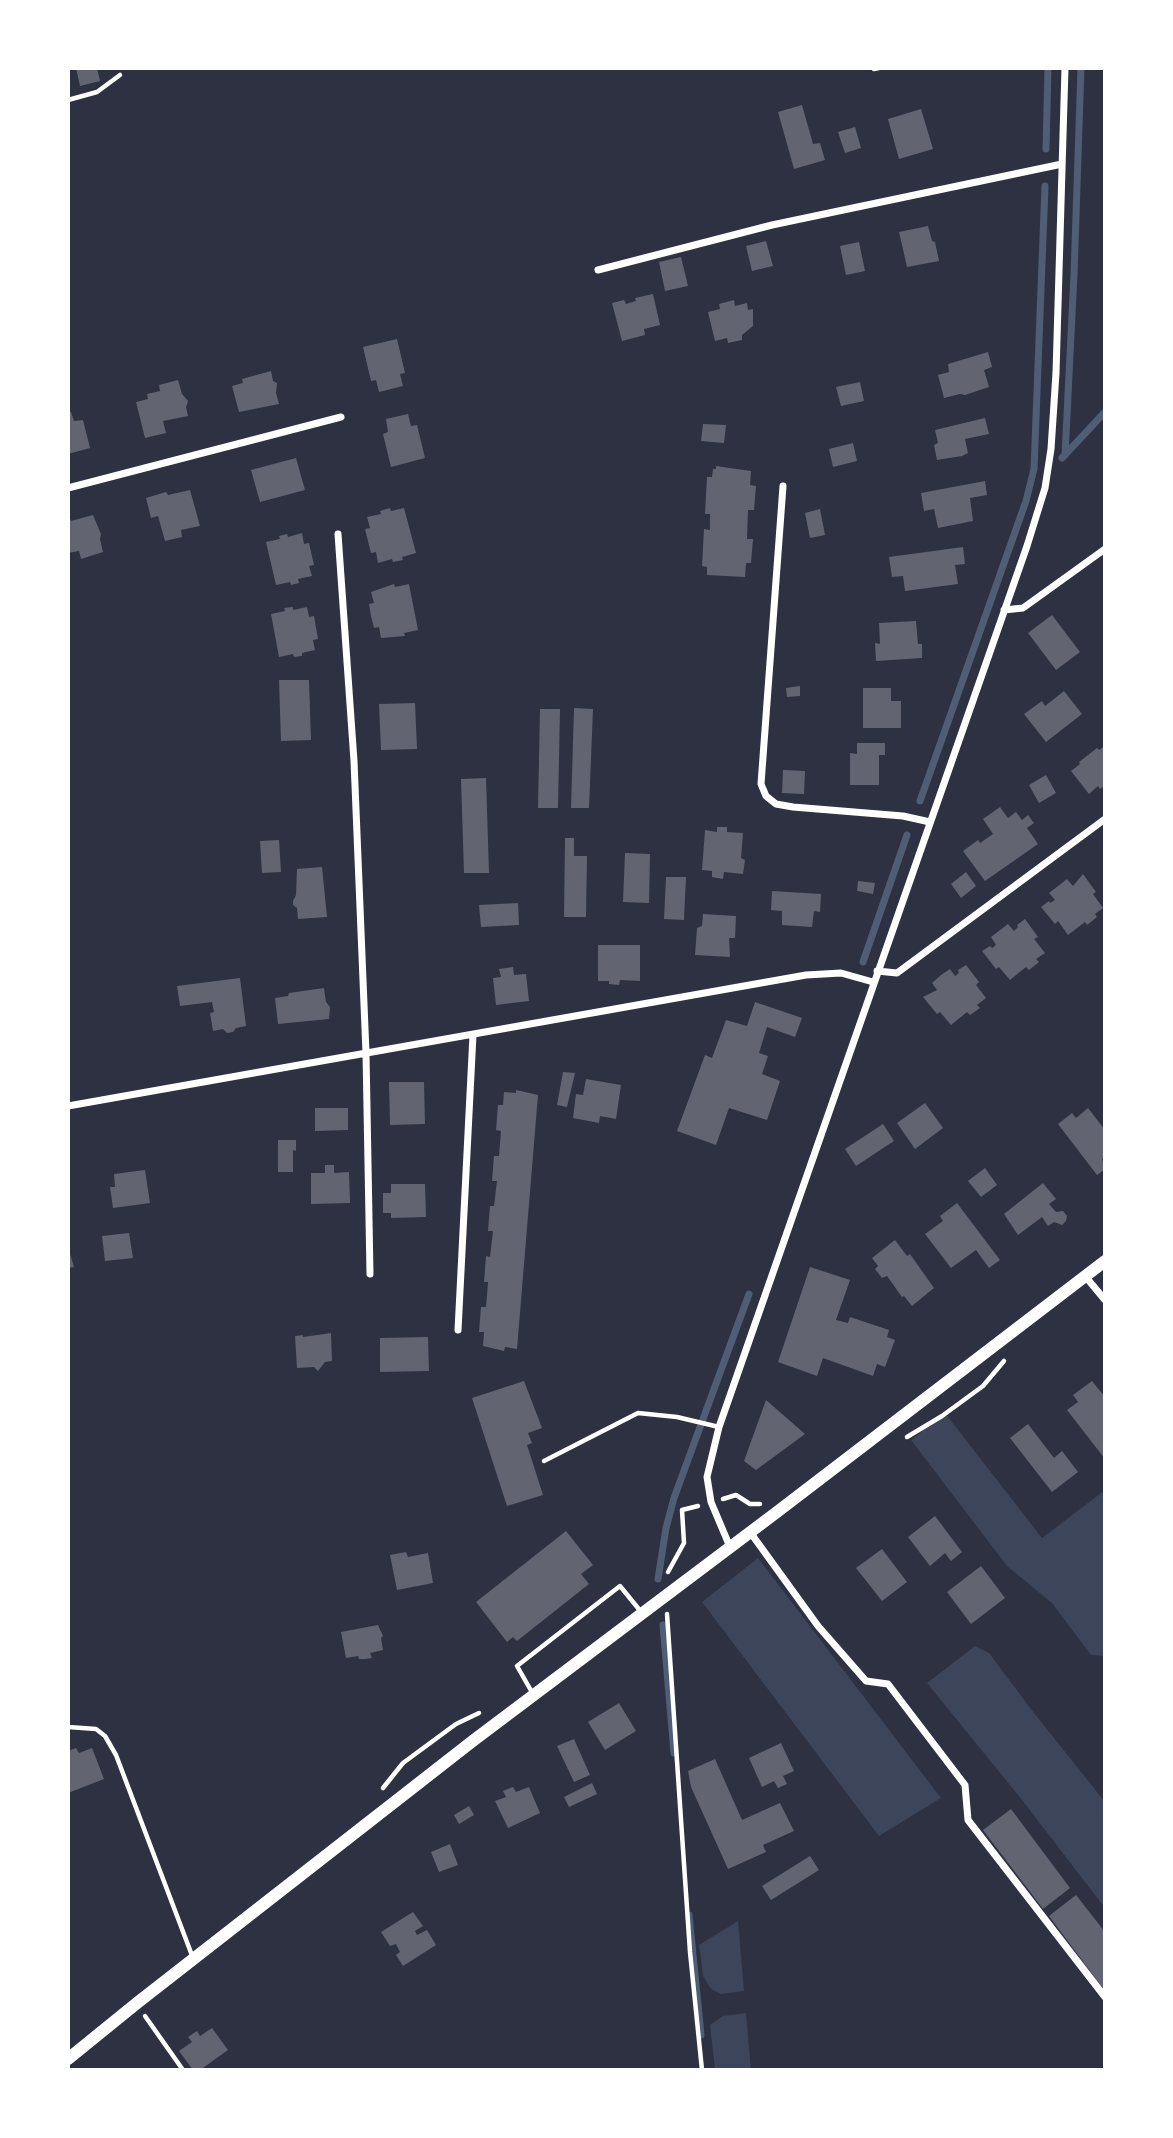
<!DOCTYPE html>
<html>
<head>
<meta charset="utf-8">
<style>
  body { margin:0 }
  #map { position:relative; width:1173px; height:2138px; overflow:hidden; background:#2d3142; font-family:"Varela Round",sans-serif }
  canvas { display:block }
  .frame { position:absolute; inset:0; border:70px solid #fff; pointer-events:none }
</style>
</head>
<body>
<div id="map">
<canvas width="1173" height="2138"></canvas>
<div class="frame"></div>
</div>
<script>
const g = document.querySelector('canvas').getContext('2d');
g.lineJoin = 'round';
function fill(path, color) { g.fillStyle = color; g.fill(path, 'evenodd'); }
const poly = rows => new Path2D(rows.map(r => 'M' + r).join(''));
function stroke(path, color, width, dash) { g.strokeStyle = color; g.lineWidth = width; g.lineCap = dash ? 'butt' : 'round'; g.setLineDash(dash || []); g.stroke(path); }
fill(poly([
  [945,1413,1042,1538,1105,1490,1105,1656,1091,1655,1052,1603,1007,1566,911,1440],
  [758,1558,941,1798,879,1836,702,1602],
  [975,1646,989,1653,1034,1713,1105,1802,1105,1908,1022,1800,927,1683],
  [738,1921,744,1991,721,1994,711,1989,703,1976,699,1945],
  [746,2013,751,2070,715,2070,710,2025,723,2016]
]), '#3c4559');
stroke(poly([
  [1046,149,1048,68],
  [1065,455,1074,275,1081,68],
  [1062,458,1105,412],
  [920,801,1026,501,1034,469,1045,186],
  [863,962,907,835],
  [658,1579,666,1528,674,1498,749,1294],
  [663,1625,674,1753],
  [689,1915,701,2035]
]), '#4f5d75', 7);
fill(poly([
  [76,68,97,68,100,81,80,86],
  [802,105,813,144,820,143,825,160,794,169,778,112],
  [921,109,933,149,899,159,888,119],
  [855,127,861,148,845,153,838,132],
  [928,226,932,241,935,242,939,261,907,267,899,232],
  [766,241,773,266,752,271,746,246],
  [859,242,865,271,846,275,840,246],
  [681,257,688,286,665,291,659,262],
  [653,294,660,325,644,329,645,335,622,341,612,303,624,300,626,304,636,301,635,298],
  [734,300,735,306,747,303,748,310,753,309,753,326,742,335,742,340,728,343,727,338,715,341,708,312,720,309,719,304],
  [397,339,405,373,400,374,403,386,379,392,376,380,371,381,363,347],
  [988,352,992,367,984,370,989,387,965,395,960,394,944,398,938,375,949,372,948,364],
  [271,371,273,381,277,383,276,393,279,404,239,412,232,386,243,383,242,379],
  [178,380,182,394,188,401,186,407,188,416,163,421,166,433,145,438,136,402,148,399,147,394,160,391,159,385],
  [860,382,864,401,841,406,836,387],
  [68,412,71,412,74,421,83,420,90,448,68,454],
  [408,414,411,426,417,425,425,458,391,467,383,434,388,432,386,419],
  [985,418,989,434,965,439,968,453,962,456,937,460,934,445,938,443,935,430],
  [703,424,726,425,724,443,701,441],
  [853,443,857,461,833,467,829,449],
  [296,458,305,490,260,502,251,470],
  [716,466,751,471,750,485,756,486,754,510,748,510,747,539,753,539,751,563,746,563,745,577,707,575,707,567,702,566,704,529,710,530,710,514,705,514,707,477,712,477,713,469,716,469],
  [985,481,987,495,970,498,973,521,938,528,934,509,924,511,921,493],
  [190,490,200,526,181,530,182,537,165,541,158,516,151,518,146,498,166,492,168,495],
  [390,508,391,511,404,508,416,553,402,557,403,560,393,562,392,559,378,563,376,552,371,553,365,529,370,528,367,517,381,514,380,511],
  [820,509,825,535,810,538,805,513],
  [68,513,71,521,93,515,101,534,100,539,103,552,81,559,79,551,68,553],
  [302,533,304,544,309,543,314,565,309,566,312,576,298,579,299,583,291,585,290,582,276,585,266,542,280,539,279,536,287,534,288,537],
  [963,547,965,564,955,565,958,584,905,591,903,576,892,577,889,557],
  [394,584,395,587,409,584,418,630,404,633,405,636,381,638,379,627,374,628,371,616,369,604,374,603,371,592],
  [293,607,293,610,307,607,309,617,314,616,318,639,313,640,315,650,302,653,302,656,294,657,293,654,279,657,271,614,285,611,284,608],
  [1052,615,1080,652,1056,670,1028,633],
  [916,621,918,644,922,644,922,658,876,661,875,643,880,644,879,623],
  [279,680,309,680,311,740,281,741],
  [800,686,800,696,787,697,786,688],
  [863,688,891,688,891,701,901,701,901,728,863,728],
  [1064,691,1082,714,1046,742,1024,714,1042,701,1045,706],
  [415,703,417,749,381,750,379,704],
  [574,708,593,709,589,808,571,808],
  [540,709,560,709,558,808,538,808],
  [857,743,885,743,885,755,879,755,879,785,850,785,850,753,857,754],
  [1105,746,1105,785,1100,789,1098,786,1089,794,1071,771,1080,764,1079,762,1097,748,1099,750],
  [783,770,805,771,804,794,782,793],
  [1046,775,1056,793,1039,803,1029,785],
  [486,778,489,873,464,873,461,779],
  [1000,807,1008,818,1016,812,1022,820,1028,815,1034,823,1027,828,1038,844,985,881,963,851,978,840,980,843,993,834,983,819],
  [717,827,727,827,727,832,743,833,741,858,745,860,743,874,724,872,723,879,712,877,712,871,702,870,705,830,717,832],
  [565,838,574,838,574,856,587,856,586,917,564,917],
  [279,840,281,872,262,873,260,841],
  [625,853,650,854,649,903,623,902],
  [322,867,327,917,298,919,297,908,293,905,293,901,296,895,297,869],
  [966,872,976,886,961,898,951,884],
  [1083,874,1096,892,1093,894,1103,908,1095,914,1097,917,1087,925,1085,922,1068,935,1058,921,1055,924,1041,907,1049,901,1050,903,1055,900,1049,893,1067,879,1073,886],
  [666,877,686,877,684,920,664,919],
  [858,881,875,883,873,894,857,891],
  [772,891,821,894,820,912,814,911,812,927,782,925,782,911,771,910],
  [518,903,519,925,481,927,479,905],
  [703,914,736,916,735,938,729,938,730,957,695,955,697,928,702,926],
  [1025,919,1038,937,1034,939,1045,953,1036,959,1039,962,1029,970,1026,967,1010,980,999,967,996,969,982,951,990,946,992,948,996,945,991,937,1008,924,1014,931,1018,927,1017,925],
  [598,945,640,945,640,981,620,980,619,985,609,984,609,981,598,981],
  [966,965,979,982,976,985,986,998,977,1005,980,1008,970,1015,967,1012,951,1025,940,1012,937,1014,923,997,937,990,932,983,941,975,950,969,955,976,959,973,958,970],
  [513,967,514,975,526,974,529,1001,496,1005,493,978,501,977,499,969],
  [240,978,246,1026,236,1028,233,1032,227,1033,223,1029,213,1031,210,1013,214,1012,212,1002,180,1006,177,986],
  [324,988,326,1002,330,1007,329,1019,278,1024,275,998,288,996,289,993],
  [755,1002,802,1018,795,1037,767,1027,759,1053,768,1056,762,1074,780,1081,767,1120,729,1108,716,1145,677,1131,705,1055,712,1058,726,1020,747,1026],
  [563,1072,575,1073,567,1107,557,1105],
  [586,1079,621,1085,616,1119,600,1116,599,1123,573,1118,576,1094,583,1095],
  [389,1082,424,1082,425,1124,390,1125],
  [516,1090,538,1095,517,1349,505,1347,504,1351,483,1346,484,1332,479,1332,481,1307,486,1307,487,1295,488,1282,484,1282,486,1256,490,1257,493,1231,488,1231,490,1206,494,1206,497,1181,492,1181,494,1156,499,1156,501,1131,496,1130,498,1105,503,1105,504,1092,516,1093],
  [925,1103,943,1128,915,1149,897,1123],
  [315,1108,348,1108,348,1130,315,1131],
  [1088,1108,1105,1130,1105,1157,1102,1159,1105,1169,1097,1175,1058,1124,1072,1113,1076,1118],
  [883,1124,894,1141,856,1166,845,1149],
  [278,1140,296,1140,296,1151,293,1150,293,1172,278,1172],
  [325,1165,334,1165,334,1173,349,1172,350,1203,311,1204,311,1173,325,1173],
  [985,1168,997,1185,981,1197,968,1181],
  [145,1170,150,1203,113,1208,110,1187,115,1187,114,1174],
  [1043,1183,1056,1199,1049,1204,1056,1212,1063,1211,1067,1216,1066,1221,1062,1225,1054,1222,1048,1226,1042,1217,1018,1235,1004,1214],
  [391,1184,425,1184,426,1217,391,1218,391,1213,383,1213,383,1193,391,1193],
  [957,1203,1000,1260,989,1268,976,1250,951,1268,925,1234,943,1221,940,1216],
  [129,1233,133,1258,105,1261,102,1236],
  [895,1240,907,1256,910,1254,934,1288,912,1306,904,1296,902,1297,887,1276,882,1278,875,1269,878,1266,872,1258],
  [68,1247,74,1267,68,1268],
  [810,1267,850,1280,836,1320,848,1323,850,1317,889,1330,887,1337,895,1340,885,1367,877,1364,873,1376,823,1358,817,1376,778,1362],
  [331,1333,332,1361,325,1362,318,1371,314,1367,297,1368,295,1336,303,1335,303,1337],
  [428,1337,429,1371,380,1372,380,1338],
  [524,1381,542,1428,528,1433,532,1443,527,1445,543,1495,507,1506,472,1398],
  [1092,1381,1105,1397,1105,1459,1067,1410,1078,1402,1073,1395],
  [766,1400,805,1434,756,1470,744,1461],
  [1028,1424,1054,1458,1062,1451,1078,1472,1052,1492,1010,1438],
  [935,1516,962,1552,951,1561,945,1553,930,1566,908,1537],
  [566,1531,593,1565,581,1574,589,1584,517,1641,513,1637,507,1642,476,1602],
  [882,1549,907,1582,882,1601,856,1568],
  [406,1552,408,1557,428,1553,433,1583,397,1590,390,1555],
  [981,1566,1005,1598,971,1624,947,1592],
  [378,1625,383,1636,381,1638,383,1650,370,1653,372,1658,365,1659,359,1659,358,1656,346,1658,341,1632],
  [619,1703,636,1731,605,1750,588,1722],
  [574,1739,590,1775,574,1782,557,1746],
  [781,1743,794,1771,783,1776,787,1784,778,1788,774,1781,762,1787,749,1758],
  [76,1748,79,1753,92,1748,104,1779,68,1793,68,1751],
  [715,1759,742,1820,780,1803,794,1831,763,1845,766,1852,728,1869,691,1787,688,1771],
  [592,1783,597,1794,569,1807,564,1797],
  [513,1787,516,1792,529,1787,540,1813,508,1828,495,1801,506,1797,503,1791],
  [469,1806,474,1815,459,1824,454,1815],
  [1011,1809,1070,1888,1043,1909,983,1830],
  [450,1844,458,1865,439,1872,431,1852],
  [810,1856,819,1870,771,1900,762,1886],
  [1076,1895,1105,1932,1105,1991,1049,1916],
  [413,1912,423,1926,415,1931,417,1935,427,1930,436,1945,403,1966,396,1955,400,1952,396,1944,390,1946,381,1932],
  [212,2028,228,2050,200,2070,193,2070,179,2051,192,2042,188,2037,197,2031,200,2036]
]), '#626471');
stroke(poly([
  [907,1437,942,1416,983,1386,1004,1361],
  [723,1499,736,1495,750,1504,760,1504],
  [668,1572,684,1543,682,1510,698,1506],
  [667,1614,690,1952,702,2070],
  [383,1788,403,1763,456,1724,479,1713],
  [145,2016,183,2070]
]), '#fff', 4.5);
stroke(poly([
  [874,69,879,68],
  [68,100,97,92,120,75],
  [544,1461,638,1413,677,1417,719,1427],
  [533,1694,517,1666,620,1586,642,1613],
  [68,1727,96,1729,105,1736,116,1755,193,1958]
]), '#fff', 4.5);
stroke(poly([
  [598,270,772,225,1062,164],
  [783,486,761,784,766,796,776,804,793,807,903,816,930,822],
  [68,488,341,417],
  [338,534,354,761,366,1053,370,1274],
  [1004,610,1023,608,1105,549],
  [877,971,897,973,1105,819],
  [68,1106,806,975,841,973,873,982],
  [1085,1276,1105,1300],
  [458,1330,473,1035],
  [750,1532,818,1626,866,1681,888,1684,965,1785,968,1820,1105,1997],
  [730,1547,711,1502,707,1477,719,1427,1027,546,1045,488,1051,449,1056,373,1065,68]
]), '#fff', 7);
stroke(poly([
  [68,2059,137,2003,474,1740,777,1512,1105,1261]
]), '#fff', 12);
</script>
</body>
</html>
